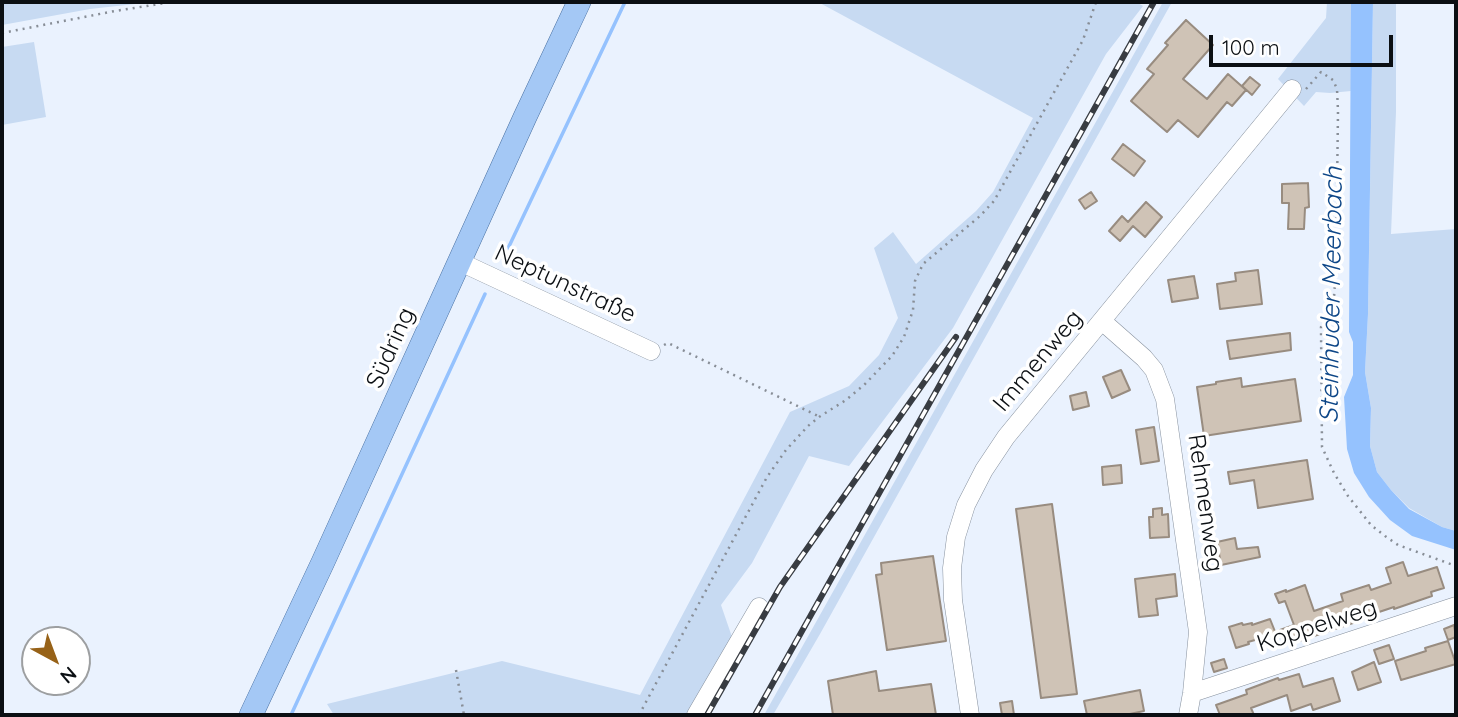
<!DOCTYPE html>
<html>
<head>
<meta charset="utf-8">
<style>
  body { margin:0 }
  #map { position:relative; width:1458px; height:717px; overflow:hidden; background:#eaf2fe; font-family:Quicksand,sans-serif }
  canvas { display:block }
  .frame { position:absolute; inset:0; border:4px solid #0b0f13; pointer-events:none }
  .north { position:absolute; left:21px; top:626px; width:70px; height:70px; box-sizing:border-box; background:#fff; border:2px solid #9d9fa1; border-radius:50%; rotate:139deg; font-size:19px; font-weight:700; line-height:28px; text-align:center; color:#0b0f13 }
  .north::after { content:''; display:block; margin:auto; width:24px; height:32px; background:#976218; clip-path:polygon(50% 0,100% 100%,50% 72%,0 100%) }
  .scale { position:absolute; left:1209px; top:35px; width:184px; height:32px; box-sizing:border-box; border:4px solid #0b0f13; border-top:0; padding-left:9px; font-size:21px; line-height:24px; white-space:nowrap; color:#0b0f13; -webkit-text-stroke:5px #fff; paint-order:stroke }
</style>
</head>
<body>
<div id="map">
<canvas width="1458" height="717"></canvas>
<div class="frame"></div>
<div class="north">N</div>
<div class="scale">100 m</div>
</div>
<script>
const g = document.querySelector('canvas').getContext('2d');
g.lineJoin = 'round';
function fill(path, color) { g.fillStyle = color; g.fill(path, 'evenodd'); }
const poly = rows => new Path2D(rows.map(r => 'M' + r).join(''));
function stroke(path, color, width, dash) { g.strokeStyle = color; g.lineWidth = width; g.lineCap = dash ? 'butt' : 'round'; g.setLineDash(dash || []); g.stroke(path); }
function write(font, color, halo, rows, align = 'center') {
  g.font = font + ' Quicksand,sans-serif'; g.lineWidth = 7; g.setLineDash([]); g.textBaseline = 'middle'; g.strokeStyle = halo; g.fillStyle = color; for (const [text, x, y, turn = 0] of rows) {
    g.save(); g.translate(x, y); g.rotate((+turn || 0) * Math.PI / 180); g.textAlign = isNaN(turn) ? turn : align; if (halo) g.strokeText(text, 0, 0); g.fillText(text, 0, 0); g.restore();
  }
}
fill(poly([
  [2,2,153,2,90,9,2,25],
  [818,2,1136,2,1143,6,1106,54,953,328,849,466,809,456,752,563,721,605,732,637,686,715,334,715,327,704,502,661,640,695,790,412,849,386,879,355,898,318,874,248,893,232,916,264,976,211,993,192,1033,118],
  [1163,2,1172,2,820,634,773,715,764,715],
  [1327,2,1351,2,1351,91,1330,93,1316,92,1304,106,1278,79,1326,18],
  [1373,2,1396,2,1396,112,1391,234,1456,229,1456,531,1442,527,1409,508,1391,490,1377,472,1370,446,1371,408,1365,372,1368,314],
  [34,42,46,117,2,125,2,47]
]), '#c7daf2');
fill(poly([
  [1351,2,1373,2,1368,314,1365,372,1371,408,1370,446,1377,472,1391,490,1409,509,1442,527,1456,531,1456,550,1412,536,1390,520,1369,497,1354,473,1347,449,1344,397,1353,375,1353,342,1349,332]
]), '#95c2fe');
stroke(poly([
  [503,259,625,2],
  [291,715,485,294]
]), '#95c2fe', 3.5);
const building = poly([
  [1186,20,1213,45,1183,79,1207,99,1228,74,1246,90,1232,106,1227,102,1198,137,1178,120,1167,132,1131,101,1154,74,1147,69,1168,45,1165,43,1186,20],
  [1250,77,1260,85,1252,95,1242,86,1250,77],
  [1123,144,1145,161,1134,176,1112,159,1123,144],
  [1308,183,1309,207,1305,208,1304,229,1288,229,1289,203,1282,203,1282,184,1308,183],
  [1091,192,1097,201,1085,209,1079,200,1091,192],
  [1146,202,1162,217,1145,237,1133,226,1120,241,1109,231,1122,216,1128,222,1146,202],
  [1258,270,1262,304,1220,309,1217,284,1236,281,1235,273,1258,270],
  [1194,276,1198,298,1172,302,1168,280,1194,276],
  [1290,333,1291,350,1230,359,1227,341,1290,333],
  [1121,370,1130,390,1112,398,1103,377,1121,370],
  [1241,378,1242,387,1295,379,1301,421,1204,436,1197,387,1216,384,1216,382,1241,378],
  [1086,392,1089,406,1073,410,1070,396,1086,392],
  [1154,427,1159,461,1141,464,1136,430,1154,427],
  [1307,460,1313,499,1258,508,1254,480,1230,484,1228,472,1307,460],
  [1121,465,1122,483,1103,485,1102,467,1121,465],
  [1052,504,1077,694,1041,698,1016,509,1052,504],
  [1162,508,1162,515,1168,514,1169,537,1150,538,1149,517,1153,517,1153,509,1162,508],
  [1235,538,1237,549,1258,547,1260,557,1221,565,1217,542,1235,538],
  [933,556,946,641,887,650,876,575,882,574,881,563,933,556],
  [1403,562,1408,576,1437,567,1444,588,1431,592,1432,596,1394,609,1394,607,1373,614,1374,616,1293,643,1290,635,1280,630,1294,625,1285,601,1279,603,1275,594,1286,590,1286,592,1305,585,1314,611,1343,601,1341,594,1369,585,1371,590,1391,583,1386,568,1403,562],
  [1175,574,1177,596,1156,599,1158,615,1139,617,1135,579,1175,574],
  [1270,619,1276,634,1248,642,1249,644,1236,648,1229,627,1242,623,1243,625,1252,623,1252,625,1270,619],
  [1454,625,1456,637,1448,640,1444,629,1454,625],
  [1448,641,1456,664,1401,680,1395,661,1426,651,1425,648,1448,641],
  [1389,645,1394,659,1379,664,1374,650,1389,645],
  [1224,659,1227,668,1214,672,1211,663,1224,659],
  [1374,662,1381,682,1358,690,1352,672,1374,662],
  [876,671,879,691,931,684,936,715,833,715,828,681,876,671],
  [1299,674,1303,687,1333,678,1340,701,1313,710,1311,704,1291,711,1287,695,1251,708,1254,715,1220,715,1216,705,1247,694,1246,690,1278,678,1279,680,1299,674],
  [1140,690,1144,711,1125,715,1087,715,1084,701,1140,690],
  [1012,701,1014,715,1002,715,1000,703,1012,701]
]);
fill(building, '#cfc3b6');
stroke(building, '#988c80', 2);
const minor = poly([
  [458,261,651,351],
  [1102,321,1144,358,1154,370,1165,399,1198,632,1192,693,1188,715],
  [1192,693,1456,606],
  [696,715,759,607],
  [970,715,953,600,952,568,956,537,966,505,984,470,1006,437,1292,89]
]);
const major = poly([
  [251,715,323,562,525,117,579,2]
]);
stroke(minor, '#86909d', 19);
stroke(major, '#476fa1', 24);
stroke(poly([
  [2,33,115,11,172,2],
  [1306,89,1321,72,1333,80,1337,89,1338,111,1336,271,1334,297,1326,318,1321,327,1322,447,1334,473,1348,496,1371,525,1385,536,1398,545,1456,566],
  [664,345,668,343,818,416],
  [456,670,464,715],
  [639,715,767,477,786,450,808,426,819,417,846,400,864,385,892,356,904,337,913,310,915,281,923,264,980,216,994,201,1083,40,1096,2]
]), '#888e97', 2.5, [2, 5]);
stroke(minor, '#fff', 18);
stroke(major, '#a4c8f5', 23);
const rail = poly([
  [707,715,780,587,956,337],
  [755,715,1154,2]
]);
stroke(rail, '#383c42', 6);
stroke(rail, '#fff', 3.5, [10]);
write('24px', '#0b0f13', '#fff', [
  ["Neptunstraße",565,284,25],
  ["Südring",391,348,-66],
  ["Immenweg",1038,361,-50],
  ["Rehmenweg",1205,503,82],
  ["Koppelweg",1317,626,-18]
]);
write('italic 26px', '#0d4687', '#fff', [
  ["Steinhuder Meerbach",1332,295,-89]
]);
</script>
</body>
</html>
